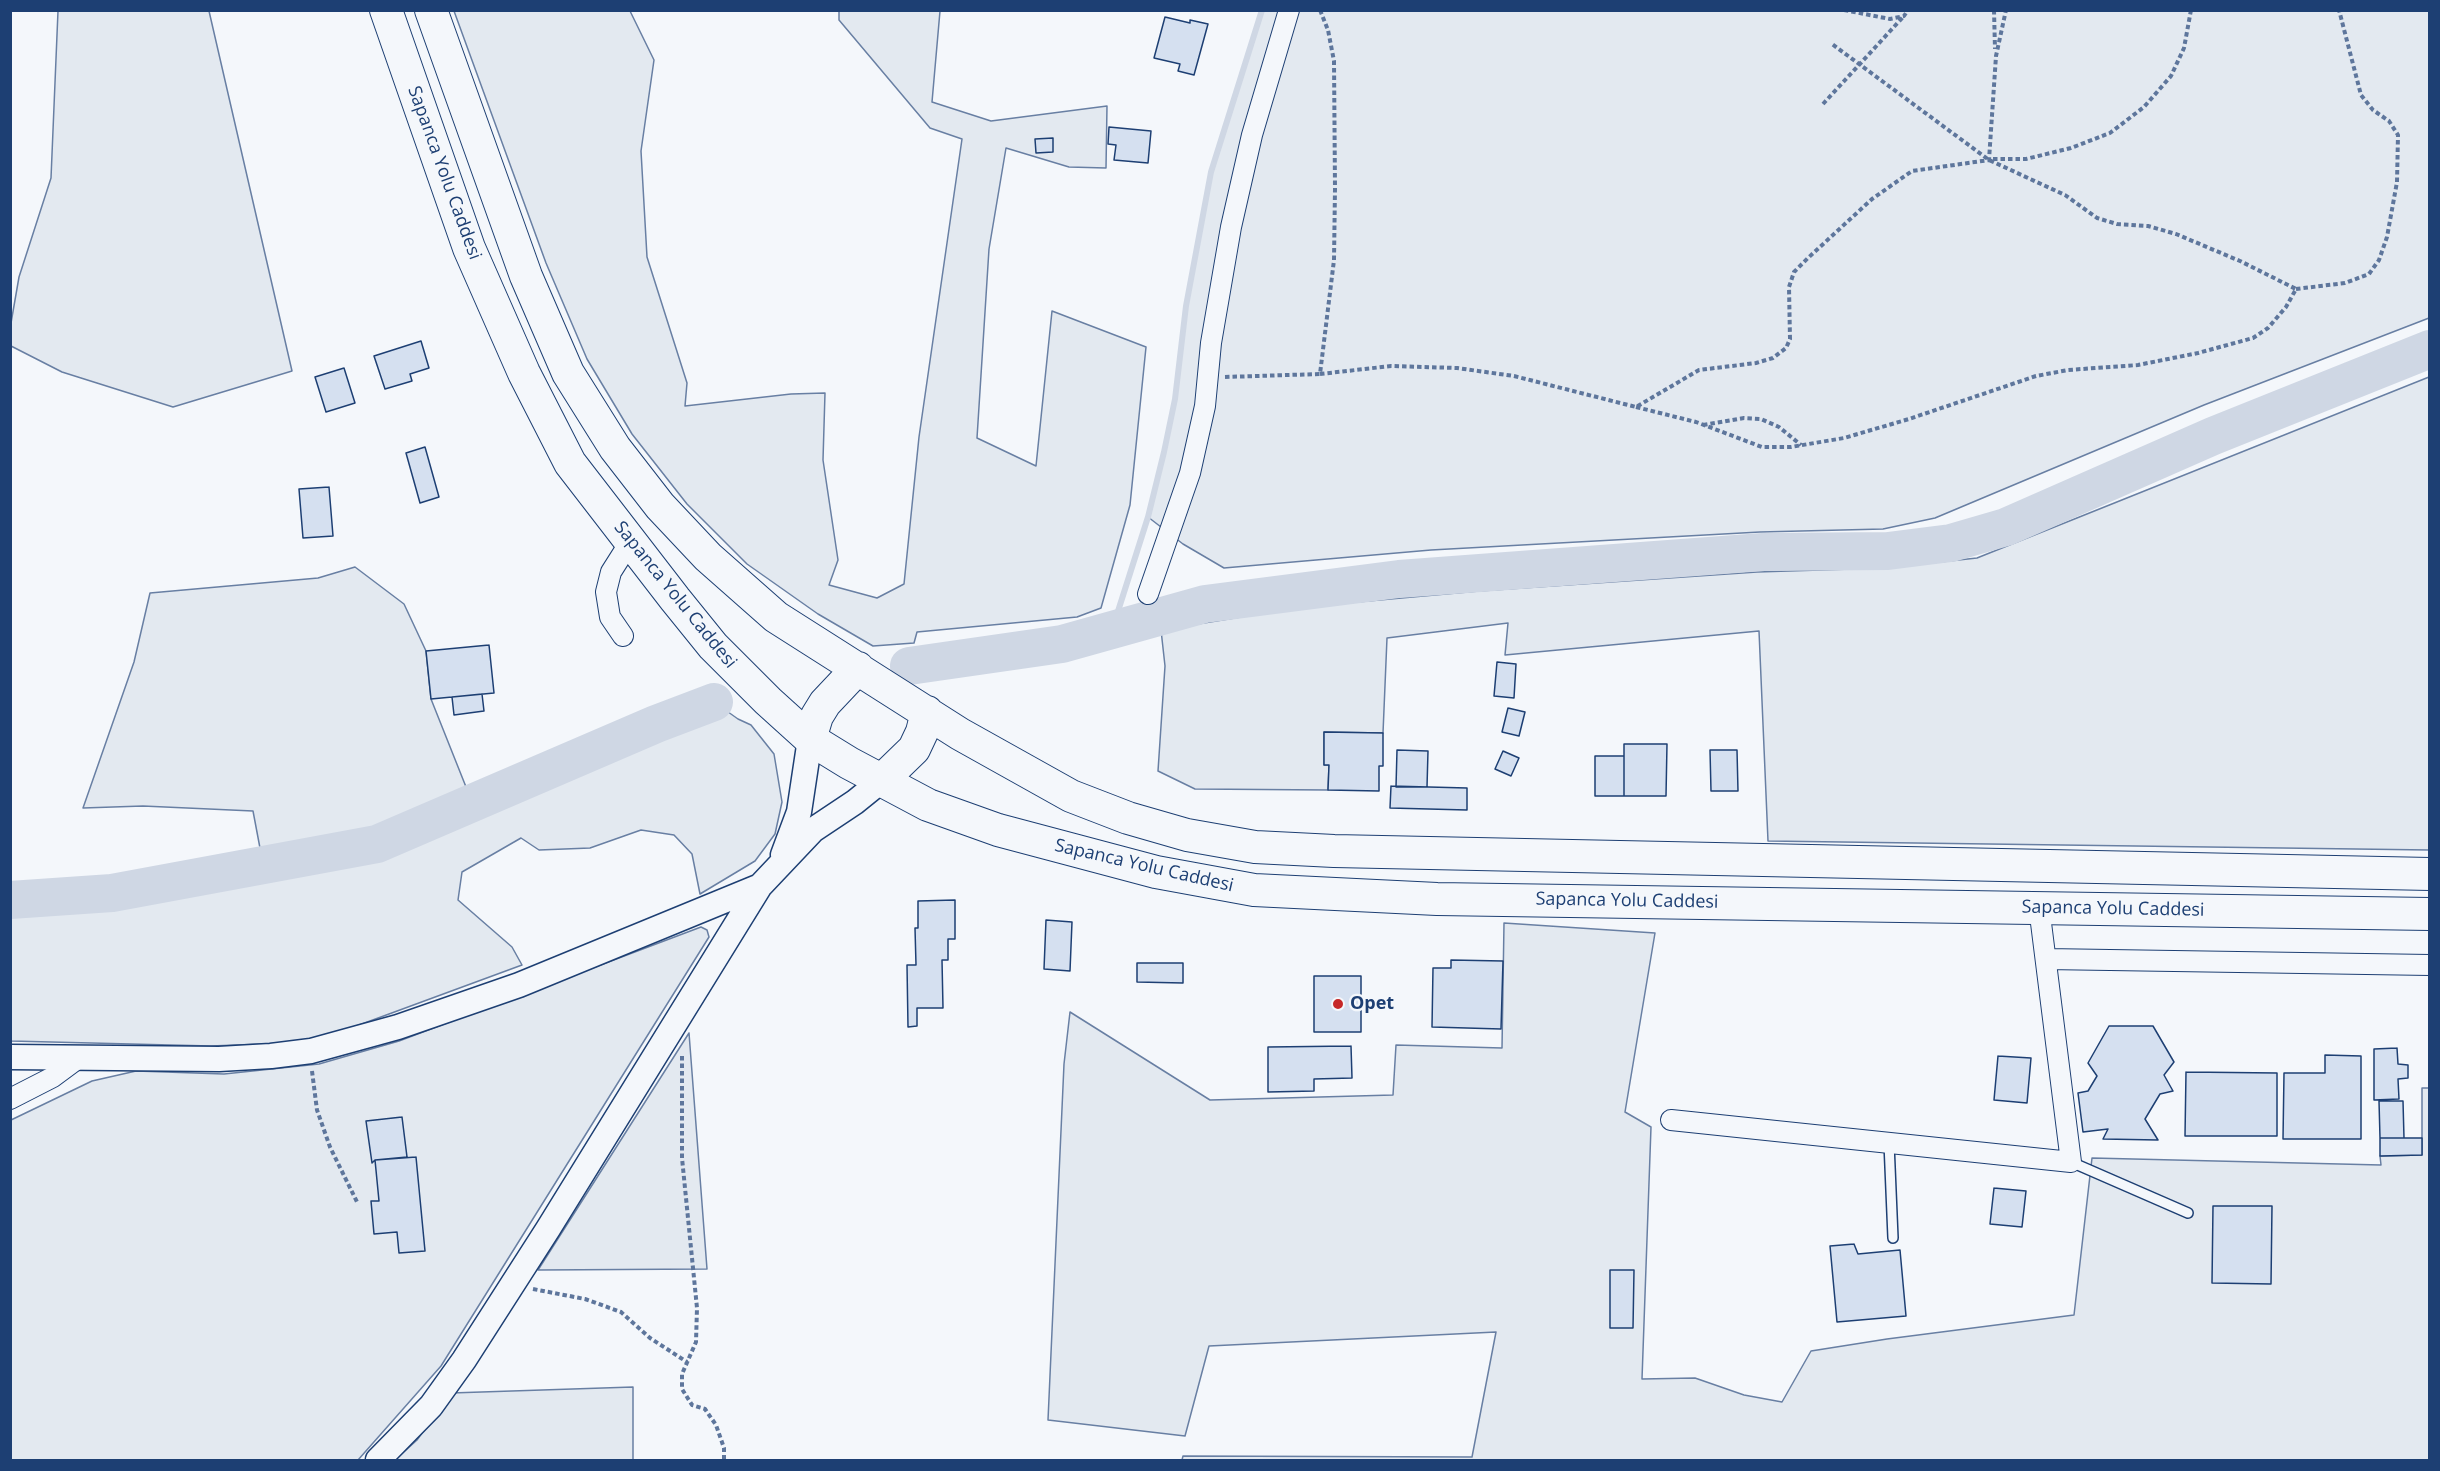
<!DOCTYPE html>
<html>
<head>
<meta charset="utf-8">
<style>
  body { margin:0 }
  #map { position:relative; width:2440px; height:1471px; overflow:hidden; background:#f4f7fb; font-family:"Open Sans",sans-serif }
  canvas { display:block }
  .frame { position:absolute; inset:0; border:12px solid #1d3f73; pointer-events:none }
</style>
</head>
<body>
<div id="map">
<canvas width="2440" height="1471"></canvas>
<div class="frame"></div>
</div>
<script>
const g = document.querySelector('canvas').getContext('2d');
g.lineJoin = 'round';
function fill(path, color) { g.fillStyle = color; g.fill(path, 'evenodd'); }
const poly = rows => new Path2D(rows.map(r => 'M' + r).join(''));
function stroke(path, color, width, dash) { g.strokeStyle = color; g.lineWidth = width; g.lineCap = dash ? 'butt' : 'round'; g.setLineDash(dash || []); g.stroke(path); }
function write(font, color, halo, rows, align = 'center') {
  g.font = font + ' "Open Sans",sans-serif'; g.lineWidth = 4.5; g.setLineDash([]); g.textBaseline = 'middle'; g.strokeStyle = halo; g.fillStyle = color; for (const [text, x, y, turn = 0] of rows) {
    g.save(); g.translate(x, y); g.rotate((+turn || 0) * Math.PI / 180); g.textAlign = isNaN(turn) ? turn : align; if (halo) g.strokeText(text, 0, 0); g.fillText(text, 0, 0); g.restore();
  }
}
const green = poly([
  [58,11,209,11,292,371,173,407,62,372,11,346,11,323,19,277,51,178,58,11],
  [454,11,630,11,654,60,641,151,647,257,687,383,685,406,791,394,825,393,823,460,838,560,829,585,877,598,904,584,919,437,962,139,930,128,839,20,839,11,940,11,932,102,991,121,1107,106,1106,168,1069,167,1006,148,989,249,977,438,1036,466,1052,311,1146,347,1130,505,1101,608,1077,617,917,632,914,643,873,646,818,614,747,564,687,504,632,434,587,359,546,263,454,11],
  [1262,11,2429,11,2429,318,2204,405,1935,518,1883,529,1760,532,1431,550,1224,568,1183,544,1148,517,1175,399,1186,306,1211,172,1262,11],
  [2429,377,2429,850,1768,841,1759,631,1505,655,1508,623,1387,638,1383,733,1324,732,1324,765,1329,765,1328,790,1195,789,1158,771,1165,666,1161,630,1302,607,1479,591,1757,572,1884,568,1977,558,2429,377],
  [355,567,404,604,426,651,431,699,472,802,714,702,738,719,751,725,774,754,782,802,775,834,755,861,700,894,692,854,674,835,641,830,590,848,539,850,521,838,462,872,458,900,512,947,522,965,313,1042,211,1046,11,1041,11,900,112,893,263,864,253,811,143,806,83,808,134,662,150,593,318,578,355,567],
  [1504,923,1655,933,1625,1112,1651,1127,1642,1379,1695,1378,1744,1395,1782,1402,1811,1351,1887,1339,2074,1315,2092,1158,2381,1165,2380,1156,2422,1155,2422,1088,2429,1088,2429,1460,1182,1460,1183,1456,1472,1457,1496,1332,1209,1346,1185,1436,1048,1420,1064,1064,1070,1012,1210,1100,1393,1095,1396,1045,1502,1048,1504,923],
  [701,927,707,930,709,937,441,1366,358,1460,11,1460,11,1120,92,1081,136,1071,224,1074,319,1064,399,1041,701,927],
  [689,1033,707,1269,538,1270,689,1033],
  [633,1387,633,1460,395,1460,417,1440,451,1393,633,1387]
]);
fill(green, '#e3e9f0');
stroke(green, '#687fa3', 1.5);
stroke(poly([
  [1112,630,1148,517,1164,452,1175,399,1186,306,1211,172,1262,10]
]), '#cfd7e4', 6);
stroke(poly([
  [909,666,1062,644,1205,604,1399,579,1763,552,1888,551,1951,543,2006,527,2213,436,2430,349],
  [10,900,112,893,377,844,656,724,714,702]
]), '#cfd7e4', 38);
const building = poly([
  [1165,17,1190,23,1190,20,1208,24,1194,75,1178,71,1180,64,1154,58,1165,17],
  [1109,127,1151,131,1148,163,1114,160,1116,145,1108,144,1109,127],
  [1053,138,1053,152,1036,153,1035,139,1053,138],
  [421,341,429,368,410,374,412,381,385,389,374,356,421,341],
  [344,368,355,403,326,412,315,377,344,368],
  [425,447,439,497,420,503,406,453,425,447],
  [329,487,333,536,303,538,299,489,329,487],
  [489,645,494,693,431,699,426,651,489,645],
  [1497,662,1516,664,1514,698,1494,696,1497,662],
  [482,694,484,711,454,715,452,697,482,694],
  [1508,708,1525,712,1519,736,1502,732,1508,708],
  [1324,732,1383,733,1383,766,1379,766,1379,791,1328,790,1329,765,1324,765,1324,732],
  [1624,744,1667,744,1666,796,1624,796,1624,744],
  [1397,750,1428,751,1427,787,1396,787,1397,750],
  [1710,750,1737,750,1738,791,1711,791,1710,750],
  [1503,751,1519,758,1511,776,1495,769,1503,751],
  [1595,756,1624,756,1624,796,1595,796,1595,756],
  [1391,786,1467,788,1467,810,1390,808,1391,786],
  [955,900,955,939,948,939,948,960,942,960,943,1008,917,1008,917,1026,908,1027,907,965,916,965,915,928,918,928,918,901,955,900],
  [1046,920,1072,922,1070,971,1044,969,1046,920],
  [1451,960,1503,961,1501,1029,1432,1027,1433,968,1451,968,1451,960],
  [1137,963,1183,963,1183,983,1137,982,1137,963],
  [1314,976,1361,976,1361,1032,1314,1032,1314,976],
  [2109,1026,2153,1026,2174,1062,2164,1075,2173,1091,2160,1094,2145,1119,2158,1140,2103,1139,2108,1129,2083,1132,2078,1093,2088,1091,2097,1076,2088,1063,2109,1026],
  [1351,1046,1352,1078,1314,1079,1314,1091,1268,1092,1268,1047,1351,1046],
  [2397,1048,2398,1064,2408,1065,2408,1078,2398,1079,2399,1099,2374,1100,2374,1049,2397,1048],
  [2325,1055,2361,1056,2361,1139,2283,1139,2284,1073,2325,1073,2325,1055],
  [1998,1056,2031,1058,2027,1103,1994,1100,1998,1056],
  [2186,1072,2277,1073,2277,1136,2185,1136,2186,1072],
  [2379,1101,2403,1101,2404,1138,2380,1138,2379,1101],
  [402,1117,407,1157,375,1160,372,1163,366,1121,402,1117],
  [2380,1138,2422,1138,2422,1155,2380,1156,2380,1138],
  [416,1157,425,1251,399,1253,397,1232,374,1234,371,1201,379,1201,375,1160,416,1157],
  [1994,1188,2026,1191,2022,1227,1990,1224,1994,1188],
  [2213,1206,2272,1206,2271,1284,2212,1283,2213,1206],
  [1854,1244,1858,1254,1900,1250,1906,1316,1837,1322,1830,1246,1854,1244],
  [1610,1270,1634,1270,1633,1328,1610,1328,1610,1270]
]);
fill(building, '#d5e0f0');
stroke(building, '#1d3f73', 1.5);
const service = poly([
  [1889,1143,1893,1238],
  [2071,1162,2188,1213]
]);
const minor = poly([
  [1148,594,1190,473,1205,406,1211,343,1231,227,1252,135,1289,10],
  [623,636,610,617,606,592,611,572,630,542],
  [2046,959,2430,965],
  [10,1099,53,1077,80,1057],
  [1671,1120,2071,1162,2039,907]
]);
const tertiary = poly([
  [783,855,799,812,810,739],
  [10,1057,219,1059,271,1056,311,1051,398,1027,519,985,760,886],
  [378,1460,431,1406,464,1360,548,1229,760,886,813,830,855,802,881,781]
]);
const trunk = poly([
  [386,10,469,248,524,373,570,463,675,599,713,646,768,701,810,739,849,763,928,805,998,830,1156,872,1254,890,1437,899,2430,914],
  [431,10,526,276,568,373,615,448,660,506,708,557,776,617,960,734,1071,796,1128,818,1187,835,1255,847,1334,851,2430,874],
  [810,739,817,716,825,703,858,668],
  [881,781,914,749,922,732,927,712]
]);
stroke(service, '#1d3f73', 12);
stroke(minor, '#1d3f73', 22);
stroke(tertiary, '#1d3f73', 27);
stroke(trunk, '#1d3f73', 34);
stroke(poly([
  [1526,10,1552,10],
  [1844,10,1890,19,1904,16,1908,10],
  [1994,10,1995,49],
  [1823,104,1904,16],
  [1993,159,2026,159,2071,148,2110,133,2144,107,2171,76,2184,48,2191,10],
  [2296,289,2345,283,2369,274,2379,260,2387,237,2397,182,2398,135,2389,121,2373,110,2361,95,2339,10],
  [1320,374,1391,366,1457,368,1514,376,1636,407,1699,370,1756,363,1773,358,1786,348,1790,339,1789,287,1794,272,1808,258,1872,199,1912,171,1989,160,1996,56,2006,10],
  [1225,377,1320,374,1334,260,1335,188,1334,61,1328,30,1320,10],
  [1636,407,1696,422,1762,447,1791,447,1844,438,1909,419,2036,376,2068,370,2138,365,2198,353,2253,338,2268,328,2286,307,2296,289,2240,261,2176,234,2148,226,2117,224,2097,218,2065,195,1989,160,1832,44],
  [1703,425,1744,418,1761,419,1779,427,1801,445],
  [682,1056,682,1158,697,1308,696,1342,682,1374,682,1389,692,1405,705,1409,716,1425,724,1448,724,1460],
  [312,1071,317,1110,330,1147,357,1202],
  [533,1289,585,1299,621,1312,650,1338,687,1362]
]), '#5e769c', 4, [4.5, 3]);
stroke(service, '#f4f7fb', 9);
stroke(minor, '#f4f7fb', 20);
stroke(tertiary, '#f4f7fb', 24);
stroke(trunk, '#f4f7fb', 32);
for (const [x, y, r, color] of [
  [1338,1004,6,"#c62828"]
]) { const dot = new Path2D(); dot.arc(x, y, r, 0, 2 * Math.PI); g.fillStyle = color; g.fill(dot); stroke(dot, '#f4f7fb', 2); }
write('18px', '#1d3f73', '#f4f7fb', [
  ["Sapanca Yolu Caddesi",444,173,70],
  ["Sapanca Yolu Caddesi",675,595,51],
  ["Sapanca Yolu Caddesi",1144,866,13],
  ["Sapanca Yolu Caddesi",1627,901,1],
  ["Sapanca Yolu Caddesi",2113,909,1]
]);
write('bold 18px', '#1d3f73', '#f4f7fb', [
  ["Opet",1350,1004]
], 'left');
</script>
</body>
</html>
